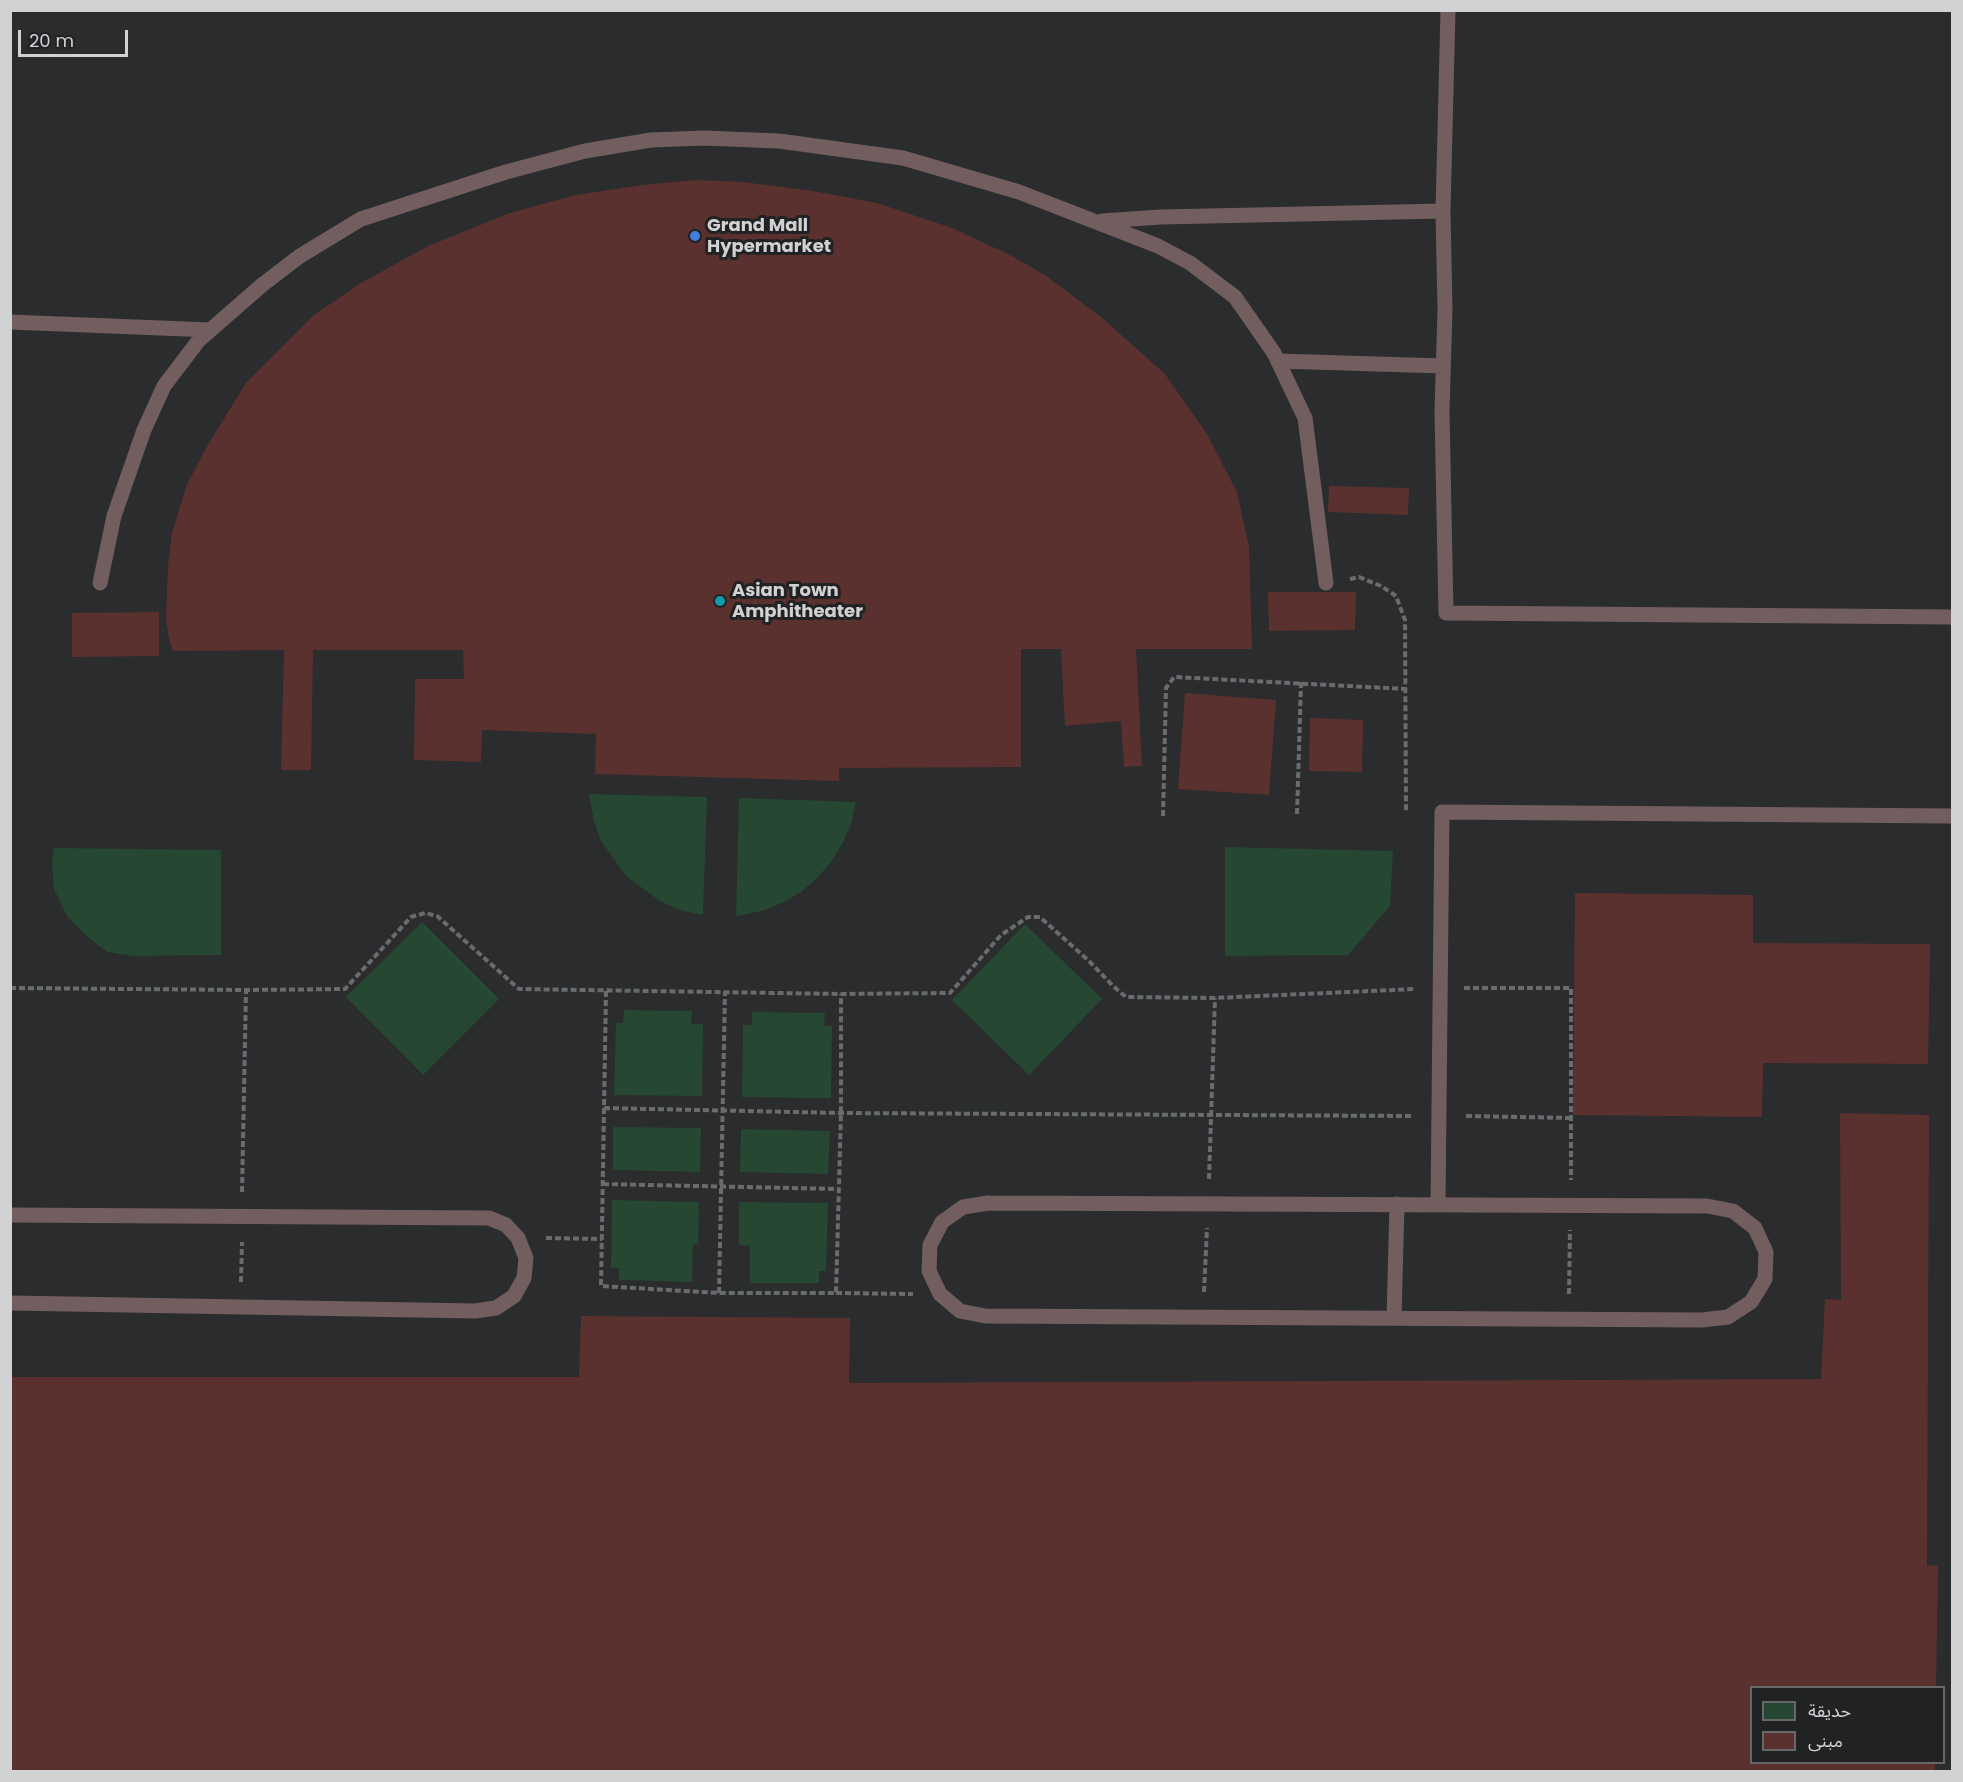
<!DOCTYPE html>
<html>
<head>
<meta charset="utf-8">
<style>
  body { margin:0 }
  #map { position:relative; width:1963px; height:1782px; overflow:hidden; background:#2a2c2e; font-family:Poppins,"Noto Sans Arabic",sans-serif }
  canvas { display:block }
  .frame { position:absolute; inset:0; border:12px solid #d1d2d4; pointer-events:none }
  .legend { position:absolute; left:1750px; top:1686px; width:195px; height:78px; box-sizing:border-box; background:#212224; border:2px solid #67686a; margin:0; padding:8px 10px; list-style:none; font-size:18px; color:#d1d2d4 }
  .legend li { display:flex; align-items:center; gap:12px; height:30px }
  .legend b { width:30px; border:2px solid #67686a }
  .scale { position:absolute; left:18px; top:30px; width:110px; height:27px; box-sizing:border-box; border:3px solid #d1d2d4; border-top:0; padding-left:8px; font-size:18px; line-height:21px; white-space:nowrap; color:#d1d2d4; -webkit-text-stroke:4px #212224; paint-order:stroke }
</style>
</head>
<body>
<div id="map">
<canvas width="1963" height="1782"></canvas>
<div class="frame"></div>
<ul class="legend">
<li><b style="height:16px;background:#264732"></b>حديقة</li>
<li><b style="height:16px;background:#5a312e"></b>مبنى</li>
</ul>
<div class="scale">20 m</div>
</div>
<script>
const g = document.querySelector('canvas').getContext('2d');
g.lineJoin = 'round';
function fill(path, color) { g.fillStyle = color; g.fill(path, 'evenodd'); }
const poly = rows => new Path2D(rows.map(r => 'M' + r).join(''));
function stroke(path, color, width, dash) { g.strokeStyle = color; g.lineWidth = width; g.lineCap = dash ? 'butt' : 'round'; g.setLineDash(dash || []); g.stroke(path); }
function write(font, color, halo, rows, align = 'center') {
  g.font = font + ' Poppins,sans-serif'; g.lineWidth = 6; g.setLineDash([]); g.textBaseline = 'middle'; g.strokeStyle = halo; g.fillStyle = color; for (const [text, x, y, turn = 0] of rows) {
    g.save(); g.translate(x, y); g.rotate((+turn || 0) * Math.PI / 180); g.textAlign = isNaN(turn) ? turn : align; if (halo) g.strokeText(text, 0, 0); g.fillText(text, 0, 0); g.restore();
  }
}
fill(poly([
  [589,794,707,797,703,915,679,910,660,901,626,876,601,841,594,821],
  [739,798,856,802,851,825,842,844,831,862,816,879,801,892,782,903,762,911,736,916],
  [1225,847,1393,851,1390,906,1348,955,1225,956],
  [54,848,221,850,221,955,133,956,107,952,84,934,67,916,54,889,52,863],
  [422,922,499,999,423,1075,346,997],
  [1025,924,1102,999,1029,1075,952,1000],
  [624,1010,692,1011,691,1024,703,1024,702,1096,614,1095,616,1023,623,1023],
  [752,1012,825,1013,824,1026,832,1026,831,1098,742,1097,743,1025,752,1025],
  [613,1127,701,1128,700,1172,613,1170],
  [741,1129,830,1131,828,1174,740,1172],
  [612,1200,699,1202,698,1244,693,1245,692,1282,619,1280,619,1268,611,1268],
  [739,1202,828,1203,826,1271,819,1271,819,1283,750,1283,750,1246,739,1245]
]), '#264732');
fill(poly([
  [695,180,743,182,813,191,877,203,952,228,1010,255,1045,275,1101,317,1165,374,1207,434,1237,492,1249,547,1252,649,1136,649,1142,766,1124,767,1121,721,1065,726,1061,649,1021,649,1021,767,839,768,839,781,595,774,596,734,482,730,481,762,414,760,415,679,464,679,463,650,313,650,311,770,281,770,284,650,173,651,169,639,166,619,168,566,172,533,187,484,209,443,246,383,314,315,361,283,428,246,510,213,576,195,642,185],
  [1329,486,1409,488,1408,515,1328,512],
  [1268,592,1356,592,1355,630,1269,631],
  [159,612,159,656,72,657,72,613],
  [1185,693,1276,700,1269,795,1178,789],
  [1310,718,1363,720,1362,772,1309,771],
  [1575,893,1753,895,1753,943,1930,944,1928,1064,1763,1063,1762,1117,1573,1115],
  [1840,1113,1929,1115,1927,1566,1938,1565,1936,1688,1752,1688,1752,1762,1935,1762,1935,1772,10,1772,10,1377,579,1377,581,1316,850,1318,849,1383,1821,1379,1825,1299,1841,1300]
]), '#5a312e');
stroke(poly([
  [1350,579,1359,577,1381,586,1396,596,1405,620,1406,812],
  [1297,814,1301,682],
  [1163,816,1166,688,1174,677,1406,689],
  [10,988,246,990,345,989,411,917,425,913,437,916,519,989,841,994,950,993,1001,935,1028,917,1040,917,1089,961,1113,986,1126,997,1215,998,1415,989],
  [1464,988,1571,988,1571,1180],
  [606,991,601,1286,719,1293,836,1293,841,1113,841,994],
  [604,1108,841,1113,1413,1116],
  [1466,1116,1571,1118],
  [1209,1179,1215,998],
  [603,1184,838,1189],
  [242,1192,246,990],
  [546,1238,602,1239],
  [241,1282,242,1242],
  [1204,1292,1207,1228],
  [719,1293,725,992],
  [836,1293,913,1294],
  [1569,1294,1570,1230]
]), '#6a6b6d', 4, [6, 3]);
stroke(poly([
  [1448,10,1443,211,1445,310,1442,411,1446,613,1952,617],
  [1102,221,1161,217,1443,211],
  [10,322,211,330],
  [1278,361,1443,366],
  [100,583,114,516,144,430,164,386,199,340,262,285,300,256,361,219,506,172,585,151,651,140,704,138,779,141,903,158,1019,192,1158,246,1190,263,1235,297,1274,353,1305,418,1326,583],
  [988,1203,1707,1206,1733,1211,1755,1228,1766,1252,1765,1279,1751,1302,1728,1317,1702,1320,985,1316,960,1311,940,1294,929,1271,930,1245,942,1222,963,1207,988,1203],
  [1438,1205,1442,812,1952,816],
  [10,1215,489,1218,506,1225,518,1238,526,1258,524,1278,514,1296,496,1308,475,1311,10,1303],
  [1394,1318,1397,1204]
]), '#735e5f', 15);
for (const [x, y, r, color] of [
  [695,236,6,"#3f7fe0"],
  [720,601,6,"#0f9aa8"]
]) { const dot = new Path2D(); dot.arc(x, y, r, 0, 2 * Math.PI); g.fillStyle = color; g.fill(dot); stroke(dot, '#212224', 2); }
write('bold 18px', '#d1d2d4', '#212224', [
  ["Grand Mall",707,226],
  ["Hypermarket",707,247],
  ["Asian Town",732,591],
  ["Amphitheater",732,612]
], 'left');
</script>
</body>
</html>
